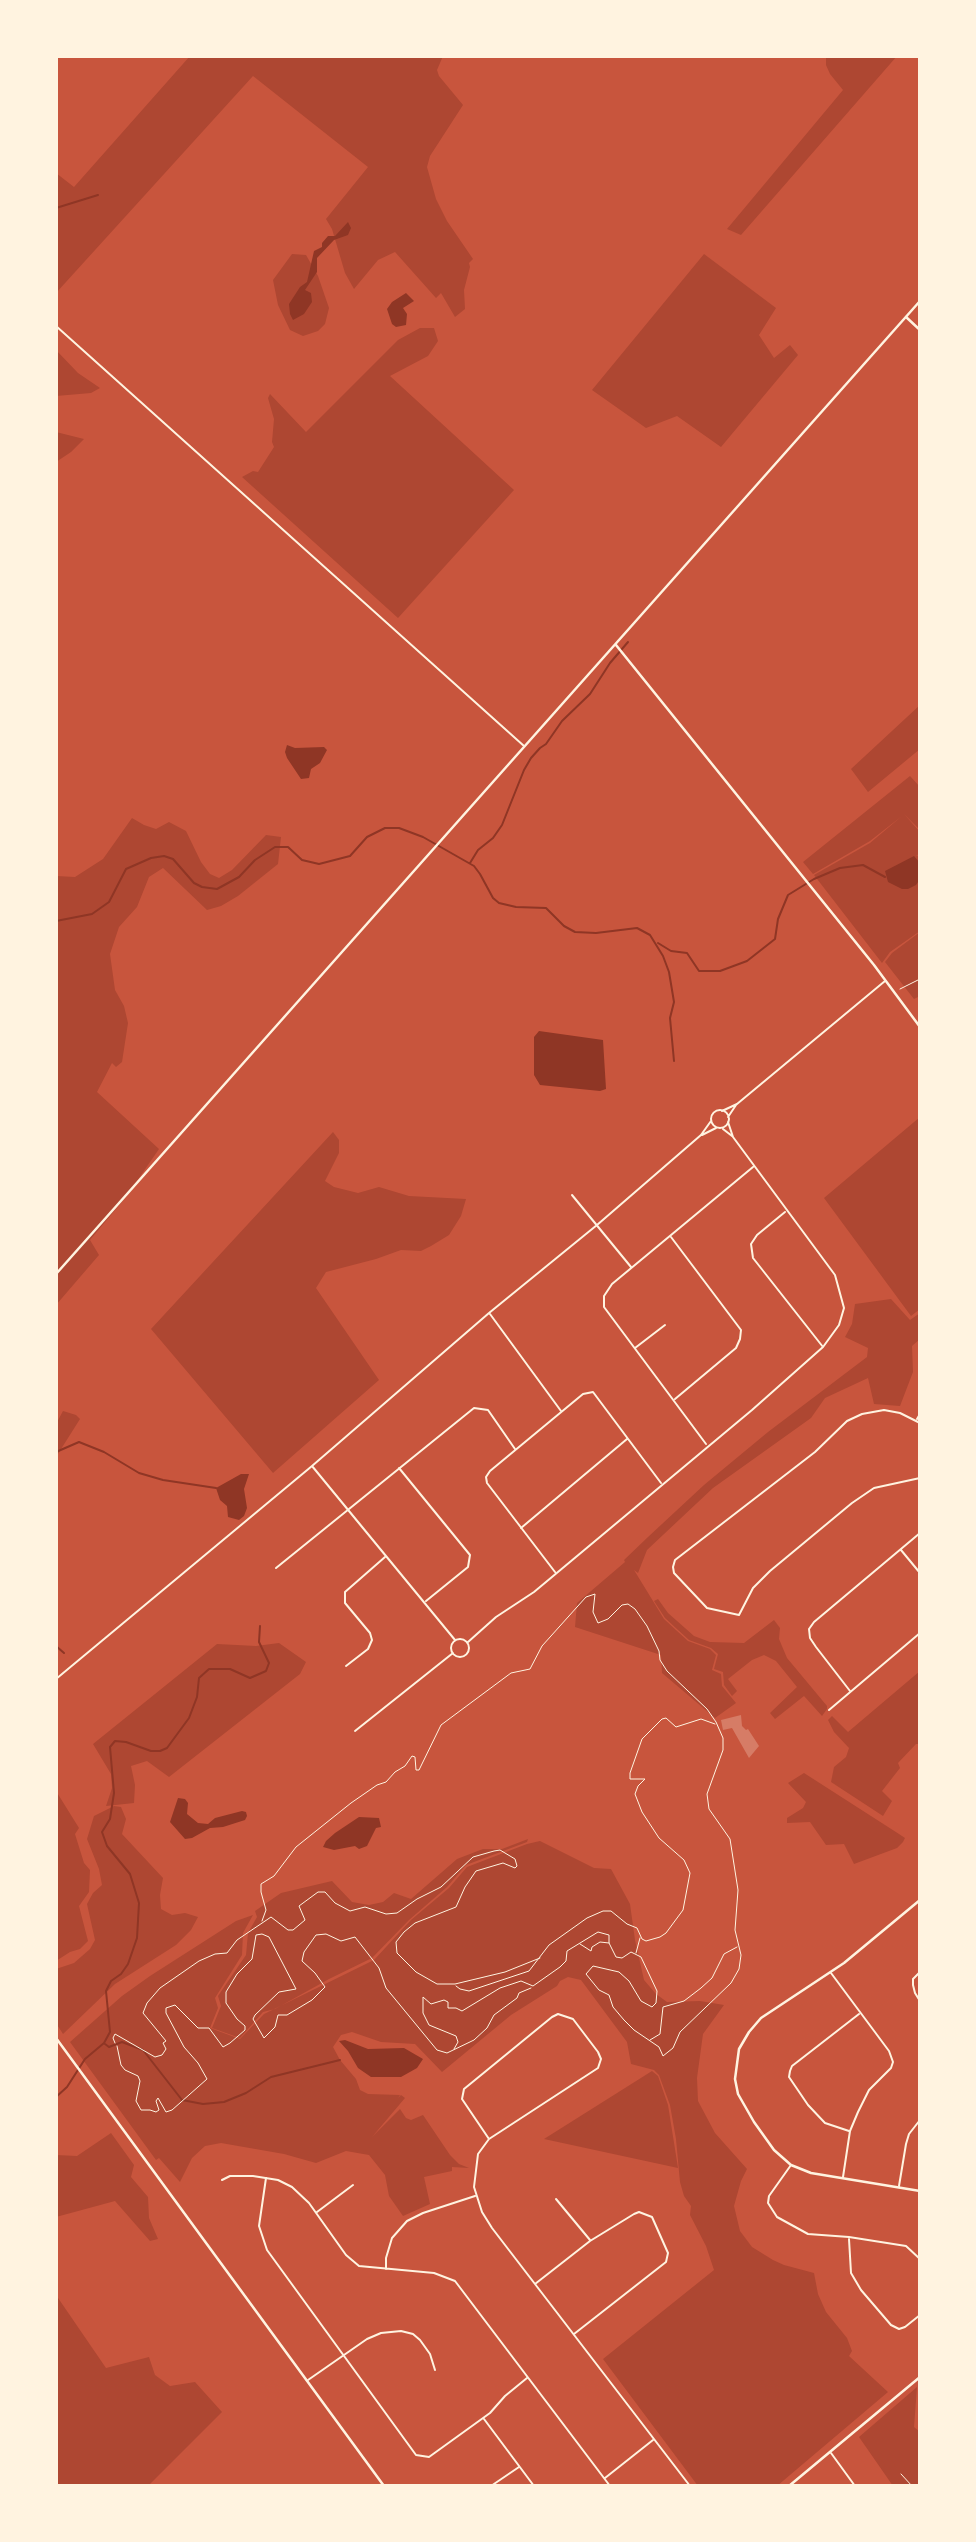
<!DOCTYPE html>
<html>
<head>
<meta charset="utf-8">
<style>
  body { margin:0 }
  #map { position:relative; width:976px; height:2542px; overflow:hidden; background:#c8553d; font-family:"Golos Text",sans-serif }
  canvas { display:block }
  .frame { position:absolute; inset:0; border:58px solid #fff3e0; pointer-events:none }
</style>
</head>
<body>
<div id="map">
<canvas width="976" height="2542"></canvas>
<div class="frame"></div>
</div>
<script>
const g = document.querySelector('canvas').getContext('2d');
g.lineJoin = 'round';
function fill(path, color) { g.fillStyle = color; g.fill(path, 'evenodd'); }
const poly = rows => new Path2D(rows.map(r => 'M' + r).join(''));
function stroke(path, color, width, dash) { g.strokeStyle = color; g.lineWidth = width; g.lineCap = dash ? 'butt' : 'round'; g.setLineDash(dash || []); g.stroke(path); }
fill(poly([
  [190,56,443,56,437,70,439,76,463,105,430,156,427,167,436,199,447,221,473,259,469,263,470,267,464,290,465,309,455,317,441,293,436,298,395,252,378,260,354,289,345,273,332,229,326,219,368,167,253,76,56,293,56,173,74,187],
  [826,56,897,56,741,235,727,229,843,90,830,74,826,65],
  [292,254,306,255,318,276,329,308,325,324,318,331,303,336,290,330,278,305,273,280],
  [704,254,776,308,759,335,774,358,790,345,798,355,721,447,677,416,646,428,592,390],
  [420,328,434,328,438,341,428,356,390,376,514,490,398,618,242,477,253,471,258,472,274,447,272,442,274,419,268,398,270,394,306,432,398,340],
  [56,350,78,373,100,388,91,393,56,396],
  [56,432,84,439,71,452,56,462],
  [920,705,920,749,868,792,851,769],
  [910,776,920,787,920,830,904,814,920,832,920,853,916,856,920,855,920,876,913,857,920,880,920,931,890,952,882,963,814,875,870,843,902,816,870,841,813,874,803,862],
  [132,818,144,825,156,829,169,822,186,831,201,862,210,874,219,878,232,870,266,835,281,837,278,864,238,896,221,906,207,910,163,868,149,877,137,907,119,927,110,954,115,990,124,1006,128,1023,122,1062,116,1067,112,1063,97,1092,159,1149,126,1197,90,1240,99,1255,56,1305,56,876,75,877,103,859],
  [920,932,920,996,914,999,885,962,892,953],
  [920,1117,920,1309,911,1316,824,1198],
  [333,1132,339,1140,339,1153,325,1181,334,1187,358,1193,379,1187,409,1196,466,1199,461,1216,449,1235,431,1246,421,1251,401,1250,376,1259,326,1272,316,1288,379,1380,273,1473,151,1329],
  [891,1299,910,1320,920,1313,920,1339,912,1346,913,1372,900,1406,874,1404,868,1378,825,1398,811,1418,713,1488,647,1550,638,1573,634,1570,664,1619,688,1641,710,1649,716,1655,712,1670,721,1674,722,1686,736,1703,715,1718,662,1673,661,1655,575,1627,577,1603,625,1562,624,1560,648,1537,704,1485,768,1432,867,1357,868,1348,845,1337,852,1324,855,1304],
  [63,1411,76,1415,80,1419,56,1457,56,1424],
  [658,1599,668,1613,694,1636,710,1642,744,1643,774,1620,780,1628,779,1639,787,1658,827,1706,827,1709,822,1716,804,1696,775,1719,770,1713,797,1687,776,1661,764,1655,752,1660,728,1679,737,1691,732,1696,724,1685,723,1672,714,1669,718,1654,711,1648,689,1640,678,1630,665,1618,654,1601],
  [279,1643,306,1662,300,1674,169,1777,147,1761,131,1766,135,1785,134,1803,106,1806,112,1788,111,1774,93,1744,217,1644,256,1646],
  [920,1671,920,1744,916,1744,898,1763,900,1768,882,1791,892,1801,883,1816,831,1782,834,1767,846,1757,849,1748,834,1732,828,1720,832,1716,848,1732],
  [804,1773,899,1834,905,1838,903,1842,897,1848,854,1864,844,1844,826,1845,810,1822,787,1823,787,1818,803,1808,806,1802,788,1783],
  [56,1791,79,1828,75,1834,84,1863,90,1870,89,1892,79,1906,88,1941,80,1949,70,1952,56,1961],
  [114,1806,121,1807,126,1819,122,1834,163,1878,160,1895,161,1909,172,1915,185,1913,198,1917,191,1930,176,1945,115,1984,63,2034,56,2023,56,1969,74,1963,90,1949,95,1940,87,1904,93,1893,102,1885,99,1869,87,1839,94,1816],
  [528,1839,527,1842,466,1865,447,1887,409,1920,372,1958,329,1979,275,2009,263,2012,240,2038,212,2028,221,2006,218,1996,246,1955,248,1933,257,1917,255,1911,281,1893,332,1881,352,1902,369,1905,383,1902,394,1893,411,1899,457,1859,483,1849,502,1849],
  [540,1841,594,1868,611,1869,630,1904,635,1940,644,1980,656,1994,667,2002,700,2001,724,2005,703,2034,697,2078,698,2101,715,2133,747,2169,741,2181,734,2206,740,2231,752,2247,773,2260,784,2265,814,2273,818,2294,826,2312,847,2338,852,2351,849,2356,888,2392,777,2486,698,2486,603,2359,714,2270,706,2246,690,2215,691,2206,684,2196,680,2182,676,2139,670,2105,659,2075,654,2070,631,2064,627,2042,581,1980,568,1977,560,1981,557,1986,511,2015,442,2072,415,2044,381,2042,352,2032,341,2035,333,2047,340,2060,356,2079,360,2090,368,2094,400,2095,398,2098,401,2095,405,2098,372,2137,400,2109,406,2118,411,2120,423,2115,450,2155,459,2164,469,2168,452,2167,452,2171,424,2177,430,2204,403,2216,389,2196,385,2175,369,2155,346,2151,316,2163,284,2154,221,2143,205,2146,192,2158,180,2182,159,2158,156,2160,70,2042,122,1996,150,1976,236,1921,253,1915,243,1933,242,1955,215,1998,218,2008,210,2028,240,2039,264,2014,374,1960,411,1920,449,1888,467,1867,527,1844],
  [652,2071,658,2076,668,2105,678,2168,544,2139],
  [111,2133,134,2165,131,2177,148,2197,149,2218,158,2239,150,2241,115,2201,56,2217,56,2155,77,2156],
  [56,2295,106,2368,149,2357,155,2375,170,2386,195,2382,222,2412,148,2486,56,2486],
  [917,2387,914,2427,920,2432,920,2486,893,2486,859,2437]
]), '#ae4732');
fill(poly([
  [348,222,351,228,348,235,334,240,317,258,317,272,305,290,311,293,312,302,304,314,293,320,290,314,289,304,300,287,307,282,314,251,322,247,322,243,328,236,335,236],
  [406,293,414,301,403,308,407,314,406,325,396,327,392,324,387,309,392,302],
  [287,745,295,748,324,747,327,750,320,763,311,769,309,778,301,779,287,758,285,752],
  [914,856,920,863,920,879,916,885,908,889,902,889,888,882,885,871],
  [539,1031,603,1040,606,1089,600,1091,540,1085,534,1075,534,1037],
  [241,1474,249,1474,244,1489,247,1508,244,1516,239,1520,228,1517,227,1506,220,1500,216,1488],
  [178,1798,185,1799,188,1803,187,1814,198,1823,208,1824,215,1818,242,1811,246,1812,247,1816,245,1820,223,1827,210,1828,192,1838,185,1839,170,1822],
  [359,1817,379,1818,381,1827,376,1828,367,1846,359,1849,355,1846,334,1850,323,1847,326,1841,335,1833],
  [345,2040,368,2049,404,2048,423,2059,417,2068,401,2077,371,2077,358,2068,348,2051,339,2041]
]), '#8f3625');
stroke(poly([
  [56,208,98,195],
  [470,863,478,850,493,838,502,825,524,770,531,758,540,748,546,744,562,721,590,694,610,663,628,642],
  [56,921,92,914,109,902,126,869,151,858,164,856,173,859,194,883,202,887,217,889,239,877,255,860,275,847,288,847,302,860,319,864,350,856,367,837,385,828,399,828,423,837,474,866,480,874,493,898,499,903,516,907,546,908,564,926,575,932,596,933,637,928,650,935,663,956,669,972,674,1002,670,1018,674,1061],
  [658,943,671,951,687,953,699,971,720,971,747,961,775,939,778,919,788,895,814,879,840,868,863,865,885,877],
  [56,1452,79,1442,104,1452,139,1473,163,1480,216,1488],
  [56,1646,64,1653],
  [105,2044,109,2047,122,2042,143,2050,182,2100,203,2104,224,2102,246,2093,271,2077,340,2060],
  [56,2097,67,2087,85,2059,104,2043,110,2032,106,1991,111,1981,121,1974,128,1964,137,1938,139,1903,130,1874,107,1846,102,1832,110,1819,114,1793,110,1747,115,1741,126,1742,151,1751,160,1751,167,1748,189,1718,197,1697,199,1678,209,1669,230,1669,250,1678,266,1671,269,1663,259,1642,260,1626]
]), '#8f3625', 2);
fill(poly([
  [741,1715,742,1726,746,1730,748,1729,759,1746,749,1758,732,1728,723,1730,721,1720]
]), '#d67c66');
stroke(poly([
  [900,989,920,979],
  [262,1921,266,1910,261,1892,261,1884,274,1876,296,1847,351,1803,377,1785,386,1782,395,1772,405,1766,412,1756,415,1757,416,1770,419,1770,441,1725,511,1673,530,1669,542,1646,586,1597,595,1594,593,1612,598,1623,608,1619,622,1605,628,1604,635,1609,647,1626,659,1651,660,1660,667,1671,707,1709,716,1722,723,1738,723,1750,707,1794,709,1809,730,1839,738,1890,735,1930,741,1955,739,1969,731,1983,680,2032,673,2048,663,2056,659,2047,634,2030,624,2020,613,2007,609,1995,599,1990,586,1974,593,1966,619,1972,629,1981,641,2001,652,2007,656,2003,657,1991,641,1957,631,1952,622,1958,616,1957,609,1943,609,1935,598,1932,567,1951,566,1961,560,1967,533,1986,521,1981,500,1988,462,2011,456,2008,448,2008,448,2002,444,2000,431,2004,423,1997,423,2013,429,2025,456,2036,458,2042,454,2049],
  [580,1944,591,1951,592,1947,600,1942,609,1943],
  [636,1953,640,1938],
  [456,1986,460,1989,469,1991,529,1971,549,1945,587,1918,603,1911,611,1911,627,1924,637,1928,642,1939,646,1941,660,1937,666,1933,683,1910,690,1873,684,1860,659,1838,642,1812,635,1794,638,1786,645,1779,630,1779,630,1773,642,1739,662,1719,666,1718,676,1727,701,1719,715,1724],
  [650,2040,660,2034,663,2007,684,2001,701,1988,712,1978,724,1954,737,1947],
  [115,2043,113,2038,115,2034,155,2057,162,2055,166,2049,163,2043,166,2041,143,2013,147,2003,160,1988,199,1961,215,1954,227,1953,237,1940,271,1917,288,1930,293,1930,305,1920,299,1906,318,1892,325,1892,335,1903,350,1911,365,1907,386,1914,397,1913,417,1899,441,1887,473,1857,494,1851,500,1850,515,1859,517,1866,515,1868,503,1863,476,1871,465,1887,456,1907,415,1923,404,1932,396,1942,397,1953,416,1972,437,1984,455,1984,505,1972,540,1958],
  [117,2046,121,2065,125,2070,138,2076,140,2081,136,2101,141,2110,150,2110,156,2112,159,2110,156,2101,158,2098,166,2112,172,2110,207,2079,198,2063,184,2047,166,2013,166,2008,175,2005,198,2028,209,2028,223,2047,230,2043,245,2030,245,2026,237,2019,226,2003,226,1992,237,1974,252,1959,256,1935,262,1934,269,1937,296,1989,279,1992,255,2015,253,2019,264,2038,275,2027,278,2015,287,2015,312,2000,325,1987,315,1973,302,1961,304,1952,316,1935,326,1934,341,1941,355,1937,379,1968,386,1988,437,2050,447,2053,474,2040,487,2028,494,2015,517,1998,519,1993,531,1988],
  [901,2474,912,2486]
]), '#fff3e0', 1);
stroke(poly([
  [56,326,524,746],
  '711 1119a9 9 0 1 1 18 0a9 9 0 1 1-18 0Z',
  [722,1111,737,1104,885,981],
  [728,1117,736,1105],
  [723,1129,732,1136],
  [702,1135,716,1128],
  [572,1195,631,1267],
  [785,1212,757,1235,751,1244,753,1258,823,1347],
  [671,1237,741,1330,740,1339,736,1348,675,1399],
  [490,1314,561,1411],
  [635,1348,665,1325],
  [917,1419,920,1414],
  [920,1423,900,1413,884,1410,862,1414,847,1421,815,1452,675,1560,673,1567,674,1573,707,1608,739,1615,753,1588,770,1571,852,1503,874,1488,920,1478],
  [706,1444,604,1307,604,1296,612,1284,753,1167],
  [312,1466,455,1640],
  [399,1468,470,1555,468,1567,426,1601],
  [521,1528,627,1439],
  [901,1550,920,1573],
  [276,1568,474,1408,488,1410,515,1449],
  [555,1572,487,1483,486,1477,490,1471,583,1394,593,1392,661,1483],
  '451 1648a9 9 0 1 1 18 0a9 9 0 1 1-18 0Z',
  [468,1642,496,1617,534,1592,752,1410,823,1347,839,1325,844,1308,835,1275,733,1137,728,1122],
  [346,1666,368,1649,372,1640,370,1633,345,1603,345,1592,385,1557],
  [56,1679,312,1466,489,1313,597,1225,701,1135,711,1121],
  [850,1691,816,1647,810,1638,809,1629,814,1622,920,1533],
  [829,1710,920,1633],
  [355,1731,453,1653],
  [920,1972,913,1979,913,1985,915,1993,920,2001],
  [831,1973,889,2051,893,2062,891,2068,869,2090,858,2112,850,2131,843,2177],
  [849,2131,825,2123,808,2105,789,2077,790,2071,792,2066,859,2014],
  [489,2139,462,2099,464,2089,552,2017,558,2014,573,2019,598,2052,601,2059,598,2068,489,2139,478,2154,474,2187,482,2212,492,2228,690,2486],
  [791,2165,769,2196,768,2203,777,2217,808,2234,849,2237,906,2246,920,2259],
  [266,2178,259,2226,267,2250,416,2455,429,2457,490,2413,505,2396,527,2378],
  [222,2180,230,2176,253,2176,278,2180,292,2187,309,2203,346,2255,359,2266,434,2273,455,2281,610,2486],
  [899,2186,906,2144,909,2134,920,2120],
  [556,2199,590,2240],
  [317,2212,353,2185],
  [849,2239,851,2273,861,2290,891,2325,899,2329,905,2327,920,2315],
  [386,2269,386,2258,392,2238,407,2221,423,2213,475,2196],
  [535,2284,590,2241,634,2214,639,2212,652,2217,668,2253,666,2262,574,2334],
  [308,2380,367,2339,381,2333,401,2331,413,2334,420,2340,430,2354,435,2370],
  [484,2419,534,2486],
  [831,2453,855,2486],
  [605,2478,653,2440],
  [491,2486,519,2467]
]), '#fff3e0', 2);
stroke(poly([
  [906,317,920,330],
  [920,1900,844,1963,761,2018,749,2032,739,2049,735,2079,738,2094,754,2122,774,2150,791,2165,811,2173,920,2191],
  [789,2486,920,2377]
]), '#fff3e0', 2.5);
stroke(poly([
  [616,645,874,965,920,1027],
  [56,1274,920,301],
  [56,2038,384,2486]
]), '#fff3e0', 2.5);
</script>
</body>
</html>
